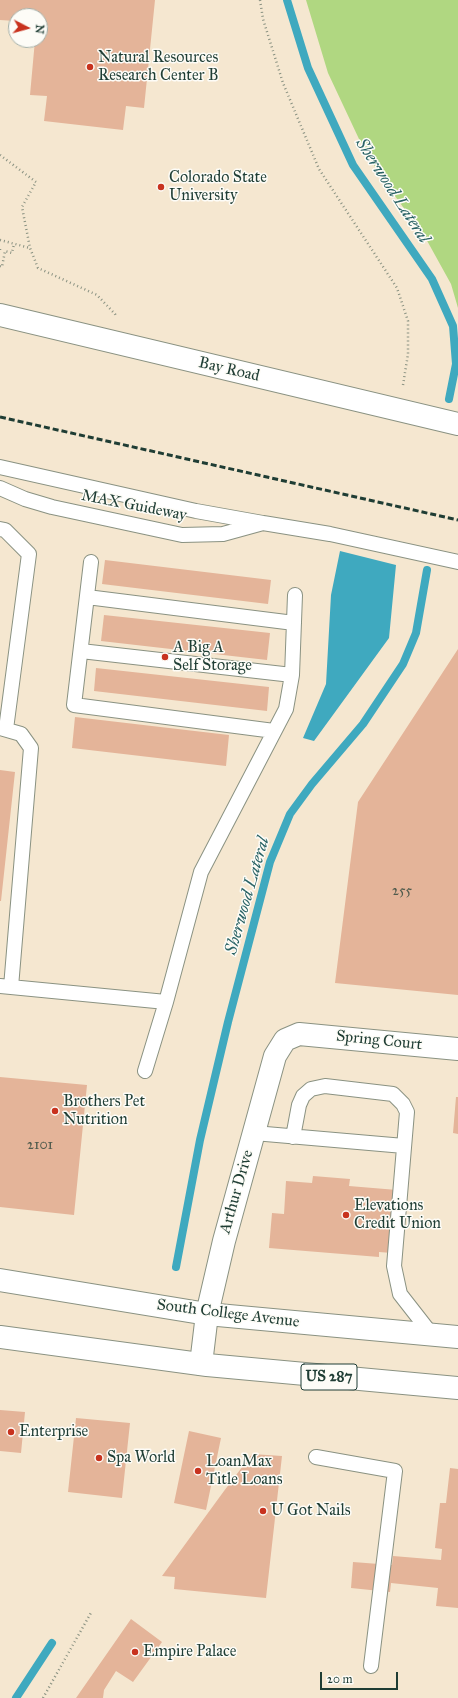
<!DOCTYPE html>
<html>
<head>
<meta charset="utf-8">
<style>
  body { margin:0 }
  #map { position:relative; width:458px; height:1698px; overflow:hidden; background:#f5e7d0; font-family:"IM FELL Great Primer",serif }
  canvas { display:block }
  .north { position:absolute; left:8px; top:8px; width:40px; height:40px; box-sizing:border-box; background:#fdfcf7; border:1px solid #a4b0a9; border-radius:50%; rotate:96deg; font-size:11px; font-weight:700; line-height:16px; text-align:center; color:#1f3d34 }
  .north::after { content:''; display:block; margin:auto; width:14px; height:18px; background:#c8321e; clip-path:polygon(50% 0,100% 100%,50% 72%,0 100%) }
  .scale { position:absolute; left:320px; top:1672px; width:78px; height:18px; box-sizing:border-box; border:2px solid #1f3d34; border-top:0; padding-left:5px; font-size:12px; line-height:14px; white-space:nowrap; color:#1f3d34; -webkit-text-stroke:3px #fdfcf7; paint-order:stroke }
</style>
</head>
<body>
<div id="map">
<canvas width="458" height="1698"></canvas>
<div class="north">N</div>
<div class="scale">20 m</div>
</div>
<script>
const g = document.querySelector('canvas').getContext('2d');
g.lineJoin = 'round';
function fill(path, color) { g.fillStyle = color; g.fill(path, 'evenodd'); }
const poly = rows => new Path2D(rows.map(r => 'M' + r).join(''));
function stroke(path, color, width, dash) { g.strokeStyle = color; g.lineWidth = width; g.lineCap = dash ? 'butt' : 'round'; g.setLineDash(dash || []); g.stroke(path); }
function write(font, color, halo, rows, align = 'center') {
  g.font = font + ' "IM FELL Great Primer",serif'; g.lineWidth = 3; g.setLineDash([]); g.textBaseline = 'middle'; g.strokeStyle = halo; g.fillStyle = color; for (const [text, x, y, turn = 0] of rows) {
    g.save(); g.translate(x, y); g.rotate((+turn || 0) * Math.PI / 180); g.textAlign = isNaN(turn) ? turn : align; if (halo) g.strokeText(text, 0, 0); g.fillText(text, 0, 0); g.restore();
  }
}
fill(poly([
  [306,0,458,0,458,308,451,284,425,237,381,177,359,139,328,73]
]), '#b0d781');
fill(poly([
  [340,551,396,565,389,638,314,741,303,738,326,684,331,595]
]), '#3fa9bf');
stroke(poly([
  [287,0,308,68,353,165,432,279,453,326,456,364,449,399],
  [176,1267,200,1140,228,1022,270,862,290,814,312,784,363,724,403,664,416,633,427,570],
  [16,1698,52,1643]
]), '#3fa9bf', 8);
fill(poly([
  [0,0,155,0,144,108,126,106,123,130,44,121,47,96,30,95,35,40,40,40,40,16,16,16,16,21,0,20],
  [105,560,271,580,268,604,102,584],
  [104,615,270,633,267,660,101,641],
  [458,649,458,995,335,983,358,802],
  [96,668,269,687,267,711,94,691],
  [75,717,229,735,226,766,72,748],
  [0,770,15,772,1,901,0,901],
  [0,1077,87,1085,74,1215,0,1207],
  [456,1097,458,1097,458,1134,453,1133],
  [313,1176,350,1179,349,1186,397,1190,392,1253,379,1252,379,1257,269,1248,272,1213,284,1214,286,1181,312,1183],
  [0,1410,25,1412,21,1453,0,1451],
  [76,1418,130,1423,122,1498,68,1492],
  [189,1431,221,1438,206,1510,174,1503],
  [252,1454,282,1456,266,1598,174,1589,175,1577,162,1576,224,1491],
  [450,1468,458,1469,458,1608,436,1606,438,1588,391,1583,390,1592,351,1588,353,1562,392,1565,393,1556,441,1560,442,1549,435,1548,440,1503,446,1503],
  [131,1619,162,1642,133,1682,116,1671,104,1690,103,1698,76,1698]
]), '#e4b499');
const service = poly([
  [0,467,196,511,263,523,223,534,182,535,52,507,25,499,0,488],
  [263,523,330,534,458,562],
  [0,529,5,530,29,554,6,729],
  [91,562,74,705,274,731],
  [87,597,294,623],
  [81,651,292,675],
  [0,728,21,734,31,748,11,987],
  [0,986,166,1002,145,1071],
  [166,1002,201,872,286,709,292,675,295,595],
  [254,1133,404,1146],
  [293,1137,299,1105,303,1096,311,1089,325,1086,393,1094,403,1104,407,1112,394,1266,400,1294,432,1335],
  [316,1457,395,1471,371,1666]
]);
const minor = poly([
  [0,315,458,424],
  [201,1364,207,1314,224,1241,275,1056,285,1040,299,1034,458,1049]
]);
const trunk = poly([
  [0,1280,207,1314,458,1337],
  [0,1337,207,1365,458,1388]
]);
stroke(service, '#8a9282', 16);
stroke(minor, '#8a9282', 24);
stroke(trunk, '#8a9282', 24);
stroke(poly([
  [260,0,263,19,283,83,319,169,397,288,408,321,408,354,403,385],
  [0,155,36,182,22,207,30,248,38,268,97,295,115,314,116,317],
  [0,240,30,248],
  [0,249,0,250],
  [0,266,2,267,5,251,12,253,14,244],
  [43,1698,92,1611]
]), '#8a9282', 2.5, [1, 3]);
stroke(service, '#fff', 14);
stroke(minor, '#fff', 22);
stroke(trunk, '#fff', 22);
stroke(poly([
  [0,417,458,520]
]), '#1f3d34', 3, [6, 3]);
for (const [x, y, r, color] of [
  [90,67,4,"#c8321e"],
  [161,187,4,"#c8321e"],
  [165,657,4,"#c8321e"],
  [55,1111,4,"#c8321e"],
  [346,1215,4,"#c8321e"],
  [11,1432,4,"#c8321e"],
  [99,1458,4,"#c8321e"],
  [198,1471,4,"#c8321e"],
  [263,1511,4,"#c8321e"],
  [135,1652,4,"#c8321e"]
]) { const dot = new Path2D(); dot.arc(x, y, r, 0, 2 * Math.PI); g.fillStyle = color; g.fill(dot); stroke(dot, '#fdfcf7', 1.5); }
write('14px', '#505b4d', null, [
  ["255",402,892],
  ["2101",40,1146]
]);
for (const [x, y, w] of [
  [329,1377,56]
]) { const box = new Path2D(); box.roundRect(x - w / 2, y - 13, w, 26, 3); g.fillStyle = '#fdfcf7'; g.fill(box); stroke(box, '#1f3d34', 1); }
write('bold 15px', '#1f3d34', null, [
  ["US 287",329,1377]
]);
write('16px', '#1f3d34', '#fdfcf7', [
  ["Natural Resources",98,58],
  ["Research Center B",98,76],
  ["Colorado State",169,178],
  ["University",169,196],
  ["A Big A",173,648],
  ["Self Storage",173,666],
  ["Brothers Pet",63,1102],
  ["Nutrition",63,1120],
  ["Elevations",354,1206],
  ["Credit Union",354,1224],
  ["Enterprise",19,1432],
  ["Spa World",107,1458],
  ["LoanMax",206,1462],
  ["Title Loans",206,1480],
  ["U Got Nails",271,1511],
  ["Empire Palace",143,1652]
], 'left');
write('16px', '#1f3d34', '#fdfcf7', [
  ["Bay Road",229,370,13],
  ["MAX Guideway",134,506,11],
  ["Spring Court",379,1041,6],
  ["Arthur Drive",237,1192,-74],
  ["South College Avenue",228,1314,7]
]);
write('italic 17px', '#2a6365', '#fdfcf7', [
  ["Sherwood Lateral",392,191,57],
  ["Sherwood Lateral",248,896,-74]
]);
</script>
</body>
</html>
